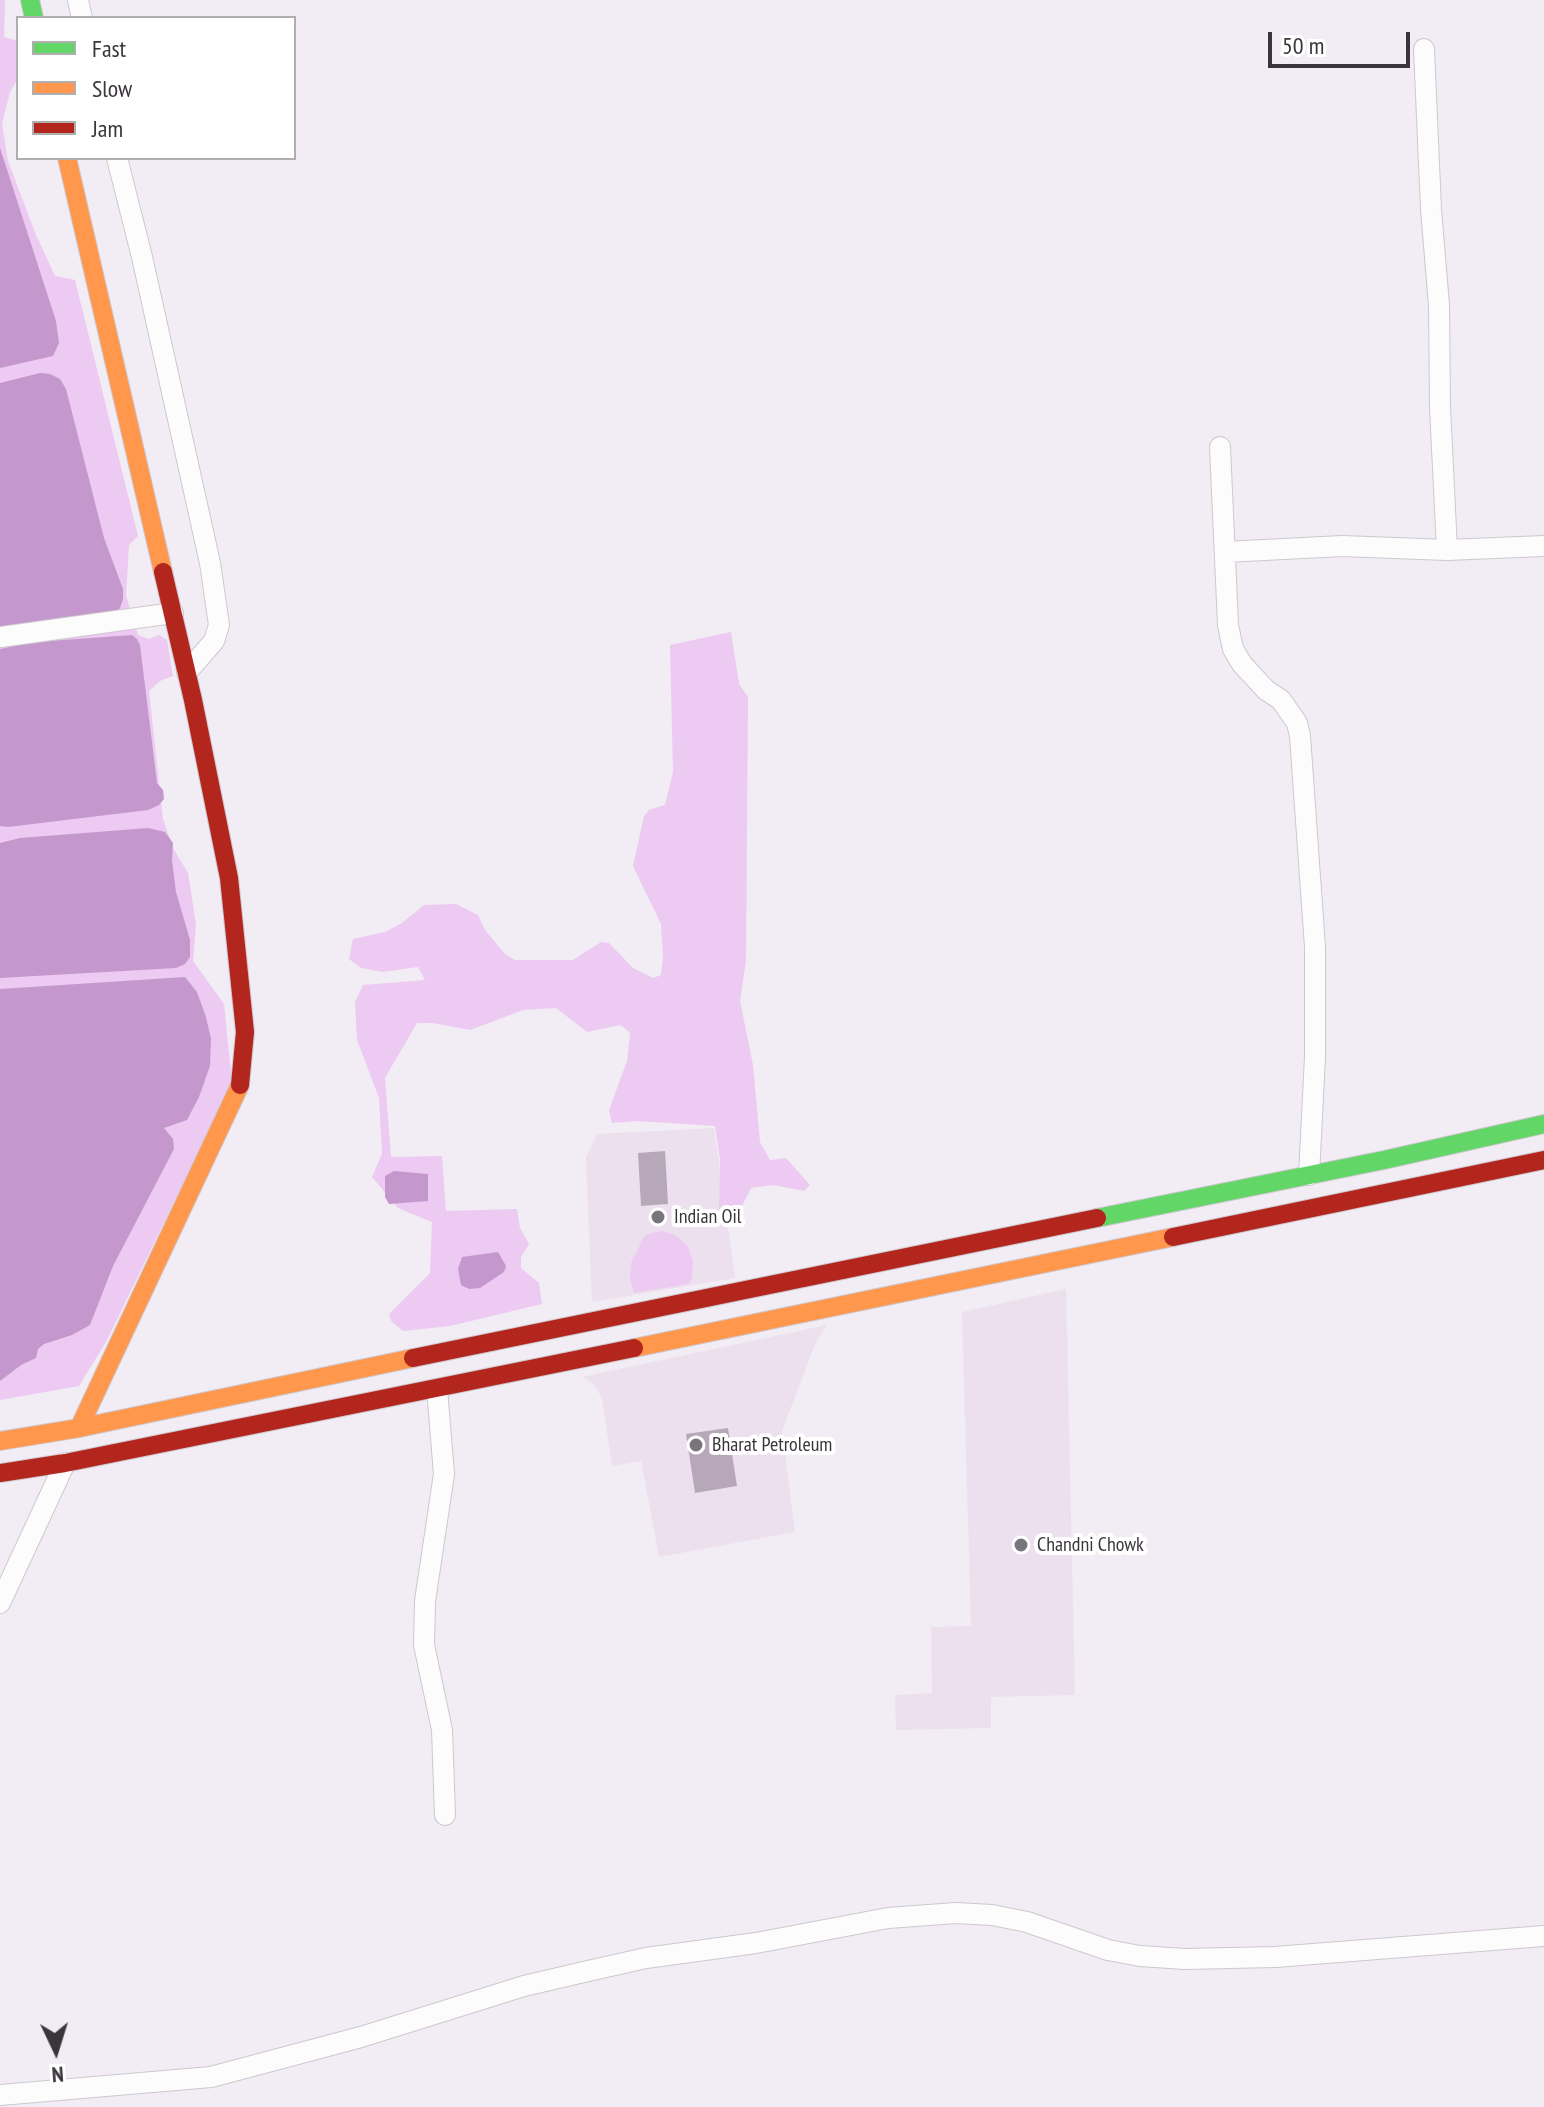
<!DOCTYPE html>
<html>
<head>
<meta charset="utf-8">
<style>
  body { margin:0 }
  #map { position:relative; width:1544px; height:2107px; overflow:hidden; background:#f2ecf4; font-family:"PT Sans Narrow",sans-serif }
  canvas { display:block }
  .legend { position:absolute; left:16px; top:16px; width:280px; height:144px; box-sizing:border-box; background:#fff; border:2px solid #b0aeb1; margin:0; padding:10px 14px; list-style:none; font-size:24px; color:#3a353b }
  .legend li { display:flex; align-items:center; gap:16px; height:40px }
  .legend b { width:40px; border:2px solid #b0aeb1 }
  .north { position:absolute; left:16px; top:2011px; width:80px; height:80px; -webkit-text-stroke:6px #fff; paint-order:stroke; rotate:176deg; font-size:22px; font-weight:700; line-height:32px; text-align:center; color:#3a353b }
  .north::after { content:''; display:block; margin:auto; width:28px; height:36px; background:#3a353b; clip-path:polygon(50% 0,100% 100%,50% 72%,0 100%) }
  .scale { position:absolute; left:1268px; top:32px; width:142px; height:36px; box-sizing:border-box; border:4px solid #3a353b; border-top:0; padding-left:10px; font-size:24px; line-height:28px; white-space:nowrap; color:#3a353b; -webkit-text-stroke:6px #fff; paint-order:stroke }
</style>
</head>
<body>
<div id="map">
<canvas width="1544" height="2107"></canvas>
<ul class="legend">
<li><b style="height:10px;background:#63d668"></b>Fast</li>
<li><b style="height:10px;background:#ff974d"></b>Slow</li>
<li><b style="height:10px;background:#b3261e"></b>Jam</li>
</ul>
<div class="north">N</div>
<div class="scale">50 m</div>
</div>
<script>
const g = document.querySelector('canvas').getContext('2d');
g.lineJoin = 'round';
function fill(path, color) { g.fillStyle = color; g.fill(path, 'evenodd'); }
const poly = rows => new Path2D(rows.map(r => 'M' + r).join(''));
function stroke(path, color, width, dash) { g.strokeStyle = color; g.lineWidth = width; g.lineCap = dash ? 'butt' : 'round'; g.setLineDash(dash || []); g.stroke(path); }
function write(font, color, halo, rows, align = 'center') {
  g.font = font + ' "PT Sans Narrow",sans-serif'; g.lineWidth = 8; g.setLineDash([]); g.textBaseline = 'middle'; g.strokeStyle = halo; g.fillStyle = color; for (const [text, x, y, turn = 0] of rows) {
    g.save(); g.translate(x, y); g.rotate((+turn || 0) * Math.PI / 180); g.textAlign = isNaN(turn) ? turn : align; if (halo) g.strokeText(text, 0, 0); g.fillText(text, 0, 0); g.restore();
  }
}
fill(poly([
  [714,1128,735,1278,592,1302,586,1157,597,1134],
  [1066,1289,1075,1695,991,1697,991,1728,896,1730,895,1695,932,1693,931,1627,971,1626,962,1312],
  [827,1325,816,1342,782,1431,795,1532,659,1557,641,1461,612,1466,602,1398,593,1383,582,1377]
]), '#ece0ef');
fill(poly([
  [0,0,5,0,4,37,18,41,18,79,10,92,2,124,8,161,36,235,55,276,75,280,138,536,129,545,126,595,138,635,149,639,159,635,167,640,173,676,160,681,149,691,163,819,173,848,188,873,196,925,193,961,224,1004,232,1083,106,1342,79,1386,0,1400],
  [731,632,739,684,748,697,746,961,740,1001,753,1065,760,1142,770,1160,786,1158,810,1185,804,1191,773,1185,751,1188,739,1212,727,1217,719,1210,720,1159,715,1126,638,1121,612,1123,609,1110,627,1061,630,1033,621,1025,587,1032,556,1008,523,1010,470,1030,433,1023,417,1023,385,1078,391,1157,442,1156,446,1211,517,1209,520,1228,529,1244,521,1257,521,1268,539,1283,542,1304,450,1326,403,1331,391,1321,389,1314,430,1273,432,1222,398,1208,372,1177,382,1154,379,1098,357,1040,355,1002,363,985,425,980,418,967,383,972,361,968,349,959,353,939,385,932,402,923,424,905,456,904,478,915,485,930,505,954,515,960,573,960,601,942,609,943,633,968,653,978,661,975,663,957,661,924,633,866,644,816,649,810,665,805,673,772,670,645],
  [661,1231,675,1235,687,1245,693,1261,692,1278,689,1284,634,1293,630,1278,631,1263,645,1235]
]), '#eccaf2');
fill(poly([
  [0,148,56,321,59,343,53,356,0,368],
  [40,373,50,374,60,379,66,389,104,538,123,589,123,599,120,608,114,615,0,634,0,383],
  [132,635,137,639,140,645,157,783,163,790,164,799,159,805,148,810,8,827,0,826,0,649,35,642],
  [148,828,165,832,173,843,172,860,176,892,190,940,190,957,185,964,176,968,0,978,0,843,20,838],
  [185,977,197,992,206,1017,211,1039,210,1066,199,1097,187,1120,164,1128,173,1139,174,1149,113,1266,90,1325,72,1335,44,1344,38,1349,36,1358,21,1365,0,1381,0,989],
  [394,1171,428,1174,428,1201,389,1204,385,1197,385,1176],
  [498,1252,506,1266,504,1272,480,1288,469,1289,461,1285,458,1269,462,1257]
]), '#c498cc');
fill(poly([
  [665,1151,668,1204,641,1206,638,1153],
  [728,1428,737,1486,695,1493,686,1434]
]), '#b6a8b9');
const street = poly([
  [78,0,82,18],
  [1424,49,1431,209,1439,305,1440,407,1447,550],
  [117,158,142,257,210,563,219,625,214,641,187,672],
  [1220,447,1228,625,1233,649,1242,664,1266,690,1281,700,1297,723,1300,736,1315,947,1315,1057,1309,1175],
  [1225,552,1342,546,1447,550,1544,546],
  [0,637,173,613],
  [437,1389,444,1474,425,1601,424,1645,442,1730,445,1815],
  [0,1603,65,1463],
  [0,2095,211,2077,361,2037,524,1986,588,1971,646,1958,756,1943,888,1918,956,1913,992,1915,1027,1922,1108,1950,1140,1956,1185,1959,1275,1957,1544,1936]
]);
const fast = poly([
  [30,0,34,18],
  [1097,1218,1384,1160,1544,1124]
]);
const slow = poly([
  [67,158,163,572],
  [634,1348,1173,1237],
  [79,1428,240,1085],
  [0,1441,79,1428,413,1358]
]);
const jam = poly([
  [163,572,193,700,229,878,245,1032,240,1085],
  [1173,1237,1544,1160],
  [413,1358,1097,1218],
  [0,1473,65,1463,634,1348]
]);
stroke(street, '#cdc8ce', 22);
stroke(fast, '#cdc8ce', 20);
stroke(slow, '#cdc8ce', 20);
stroke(jam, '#cdc8ce', 20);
stroke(street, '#fdfcfd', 20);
stroke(fast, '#63d668', 18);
stroke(slow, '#ff974d', 18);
stroke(jam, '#b3261e', 18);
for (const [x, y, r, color] of [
  [658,1217,8,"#7a757c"],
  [696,1445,8,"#7a757c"],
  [1021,1545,8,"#7a757c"]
]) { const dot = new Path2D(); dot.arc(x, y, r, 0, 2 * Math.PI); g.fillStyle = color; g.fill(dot); stroke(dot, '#fff', 3); }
write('20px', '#3a353b', '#fff', [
  ["Indian Oil",674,1217],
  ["Bharat Petroleum",712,1445],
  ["Chandni Chowk",1037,1545]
], 'left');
</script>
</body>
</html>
